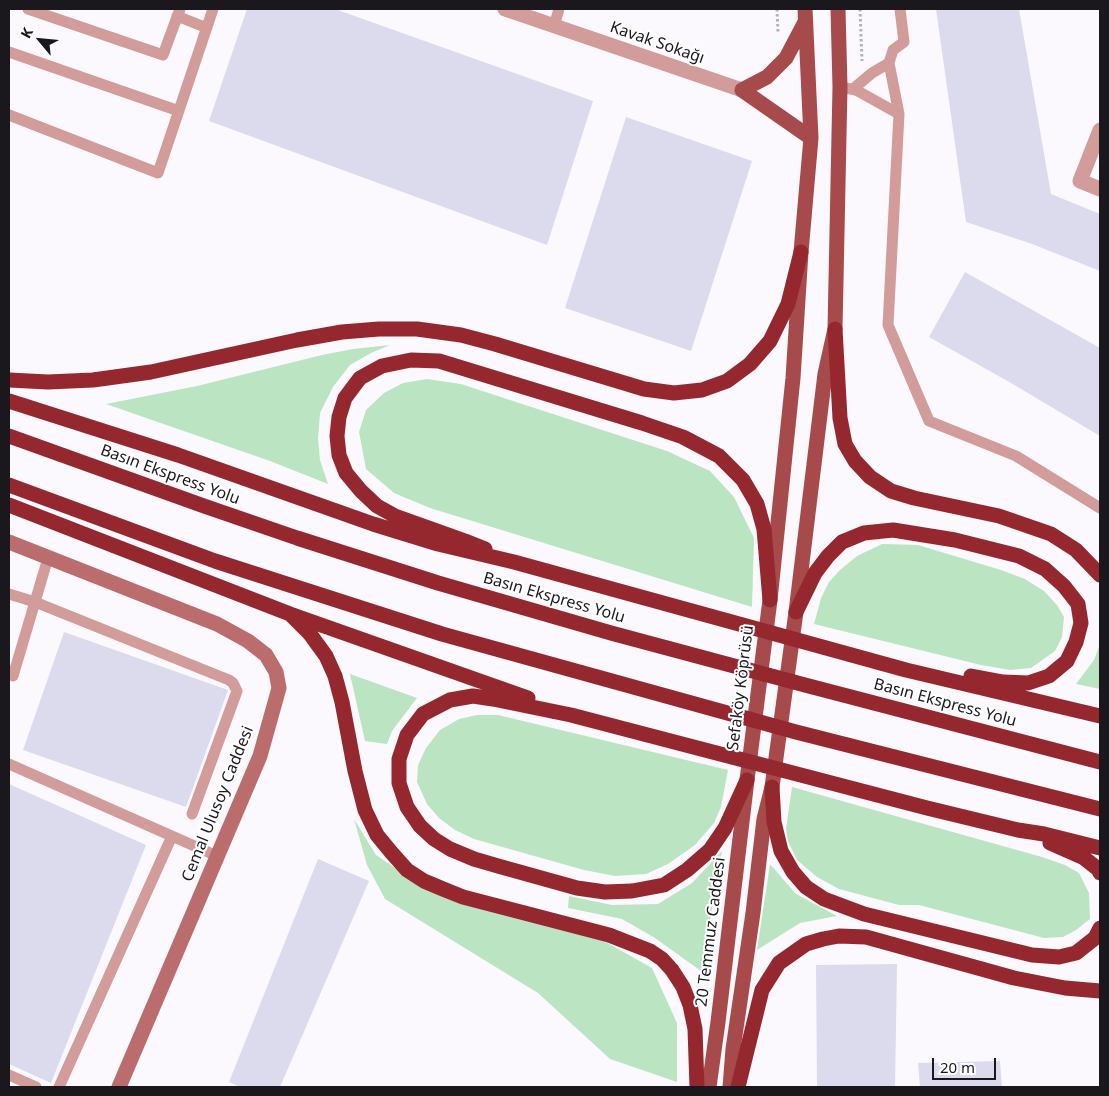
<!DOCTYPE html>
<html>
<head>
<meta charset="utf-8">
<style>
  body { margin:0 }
  #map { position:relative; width:1109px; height:1096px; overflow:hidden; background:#fbf9fd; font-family:"Noto Sans",sans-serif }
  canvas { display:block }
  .frame { position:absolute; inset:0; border:10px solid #1a171d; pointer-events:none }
  .north { position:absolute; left:15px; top:15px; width:50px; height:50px; -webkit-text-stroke:4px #fff; paint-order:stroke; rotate:298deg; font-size:14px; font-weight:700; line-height:20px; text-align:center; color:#1a171d }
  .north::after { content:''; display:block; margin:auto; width:18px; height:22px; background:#1a171d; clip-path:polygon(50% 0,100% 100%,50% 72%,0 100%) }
  .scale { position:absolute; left:932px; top:1058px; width:64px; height:22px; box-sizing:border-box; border:2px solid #1a171d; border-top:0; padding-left:6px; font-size:15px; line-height:18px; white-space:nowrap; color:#1a171d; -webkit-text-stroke:4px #fff; paint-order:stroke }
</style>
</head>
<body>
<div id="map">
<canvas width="1109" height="1096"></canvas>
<div class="frame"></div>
<div class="north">K</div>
<div class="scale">20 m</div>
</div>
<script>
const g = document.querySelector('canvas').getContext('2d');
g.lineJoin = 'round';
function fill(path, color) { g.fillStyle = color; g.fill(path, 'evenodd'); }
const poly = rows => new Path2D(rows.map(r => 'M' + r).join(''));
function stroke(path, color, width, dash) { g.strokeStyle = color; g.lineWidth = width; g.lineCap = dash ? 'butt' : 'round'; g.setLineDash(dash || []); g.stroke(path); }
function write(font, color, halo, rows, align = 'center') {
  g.font = font + ' "Noto Sans",sans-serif'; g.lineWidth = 4; g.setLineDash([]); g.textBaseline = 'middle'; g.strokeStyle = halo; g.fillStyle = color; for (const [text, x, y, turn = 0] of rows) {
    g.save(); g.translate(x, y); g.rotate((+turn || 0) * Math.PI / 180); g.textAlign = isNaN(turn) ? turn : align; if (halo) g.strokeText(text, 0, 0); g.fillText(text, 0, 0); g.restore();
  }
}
fill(poly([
  [390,345,371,353,350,365,333,387,320,413,318,439,320,460,328,484,270,461,106,404,197,386,322,355,353,349],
  [427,379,461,384,516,402,667,451,710,471,734,497,754,538,752,607,430,508,394,493,366,469,359,432,366,410,384,393,403,383],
  [882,544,918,545,1001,570,1025,579,1044,591,1057,605,1064,617,1062,637,1055,651,1031,668,1010,670,981,665,814,624,821,598,829,582,840,570,857,556],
  [1100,644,1100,689,1076,684,1094,660],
  [350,674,417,698,392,731,387,744,365,741],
  [477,715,498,715,728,770,721,807,714,823,695,845,668,864,646,874,615,876,584,870,474,839,455,830,439,818,427,804,417,782,418,765,426,748,440,730,459,719],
  [792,787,1042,857,1065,865,1079,873,1089,893,1090,919,1076,930,1063,937,1044,938,919,905,899,905,839,889,817,877,797,860,788,841,786,829],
  [354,819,376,855,426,889,604,941,652,968,677,1023,677,1082,610,1059,538,993,385,899,367,865],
  [722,851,701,971,655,938,622,919,568,908,569,896,612,905,658,904,692,883],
  [770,864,796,894,837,916,800,923,757,950]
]), '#bbe4c3');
fill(poly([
  [247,9,335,9,593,101,547,245,209,121],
  [936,9,1019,9,1051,194,1100,214,1100,271,1032,244,966,222],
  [626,117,752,161,691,351,565,308],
  [965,272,1100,348,1100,436,1011,383,929,337],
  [64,632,228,690,186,807,23,750],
  [9,784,146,845,51,1083,9,1064],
  [318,859,369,881,280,1087,240,1087,229,1082],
  [897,964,895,1087,817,1087,816,965],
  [1000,1061,1002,1087,920,1087,918,1063]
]), '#dcdbed');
stroke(poly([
  [777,9,778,33],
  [860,9,862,61]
]), '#b4b2b6', 3, [2.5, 2.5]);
stroke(poly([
  [28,9,163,55,180,9],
  [177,16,207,28],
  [554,26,559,9],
  [9,52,179,111],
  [840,87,856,90,899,114,889,63,893,50,904,42,900,9],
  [853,89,872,73,889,63],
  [899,114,888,325,929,421,1016,456,1100,508],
  [9,115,158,173,213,9],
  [9,594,35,602,229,680,233,683,237,691,192,814],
  [13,676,48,558],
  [9,764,217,856],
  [9,1075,36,1087],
  [59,1087,172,836]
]), '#d29c9a', 11);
stroke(poly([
  [505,9,742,90],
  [1100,130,1080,181,1100,189]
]), '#d29c9a', 15);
stroke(poly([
  [9,542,217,624,248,641,266,655,276,672,279,688,260,756,119,1087]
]), '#ba6d6c', 15);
stroke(poly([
  [805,22,786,58,767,77,742,90,811,138],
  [709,1087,718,1022,747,780,770,600,793,378,801,252,811,138,805,9],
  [730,1087,733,1049,753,913,764,819,772,787,796,612,825,374,835,329,840,87,838,9]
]), '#a74a4b', 15);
stroke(poly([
  [835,329,840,418,845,444,855,461,870,477,891,491,914,498,999,516,1051,534,1076,550,1100,575],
  [9,380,48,382,93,380,151,372,297,340,342,332,379,329,417,329,461,335,495,344,644,389,674,393,702,390,727,381,750,364,770,341,788,304,801,252],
  [9,401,178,455,373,524,438,544,514,562,906,670,1100,716],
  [9,436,204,506,297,538,438,583,611,633,805,685,1100,762],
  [9,485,215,561,442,634,796,732,1100,809],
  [9,505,290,614,528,698],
  [485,549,465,541,395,516,377,506,361,491,346,473,339,455,337,436,339,417,345,398,360,378,382,366,411,360,439,361,642,423,683,437,719,456,743,480,757,504,764,529,770,600],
  [796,612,815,573,828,556,842,542,864,533,893,530,955,540,1019,556,1045,569,1064,586,1078,604,1081,623,1076,642,1067,661,1049,676,1028,683,1003,682,971,676],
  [290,614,310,634,326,656,335,676,342,702,355,771,365,810,377,835,391,852,407,870,424,881,443,889,463,897,609,935,650,951,662,959,672,970,683,987,690,1005,695,1029,697,1087],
  [747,780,725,828,710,850,687,870,664,885,632,891,605,892,577,888,498,866,474,859,450,849,434,839,420,826,407,807,399,783,399,759,407,735,423,714,450,700,473,696,493,699,571,715,927,808,1018,830,1044,834,1100,848],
  [772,787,774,822,781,851,793,872,806,887,824,899,864,914,1032,955,1059,957,1076,953,1095,938,1100,928],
  [1050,843,1084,858,1098,869,1100,873],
  [738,1087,762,990,779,963,806,944,823,939,839,936,866,937,1014,978,1065,988,1100,991]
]), '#95272f', 15);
write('16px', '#1a171d', '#fff', [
  ["Kavak Sokağı",657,43,19],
  ["Basın Ekspress Yolu",170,475,20],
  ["Basın Ekspress Yolu",554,598,16],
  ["Sefaköy Köprüsü",741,688,-83],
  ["Basın Ekspress Yolu",945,703,15],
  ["Cemal Ulusoy Caddesi",218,804,-68],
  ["20 Temmuz Caddesi",711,932,-83]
]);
</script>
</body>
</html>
